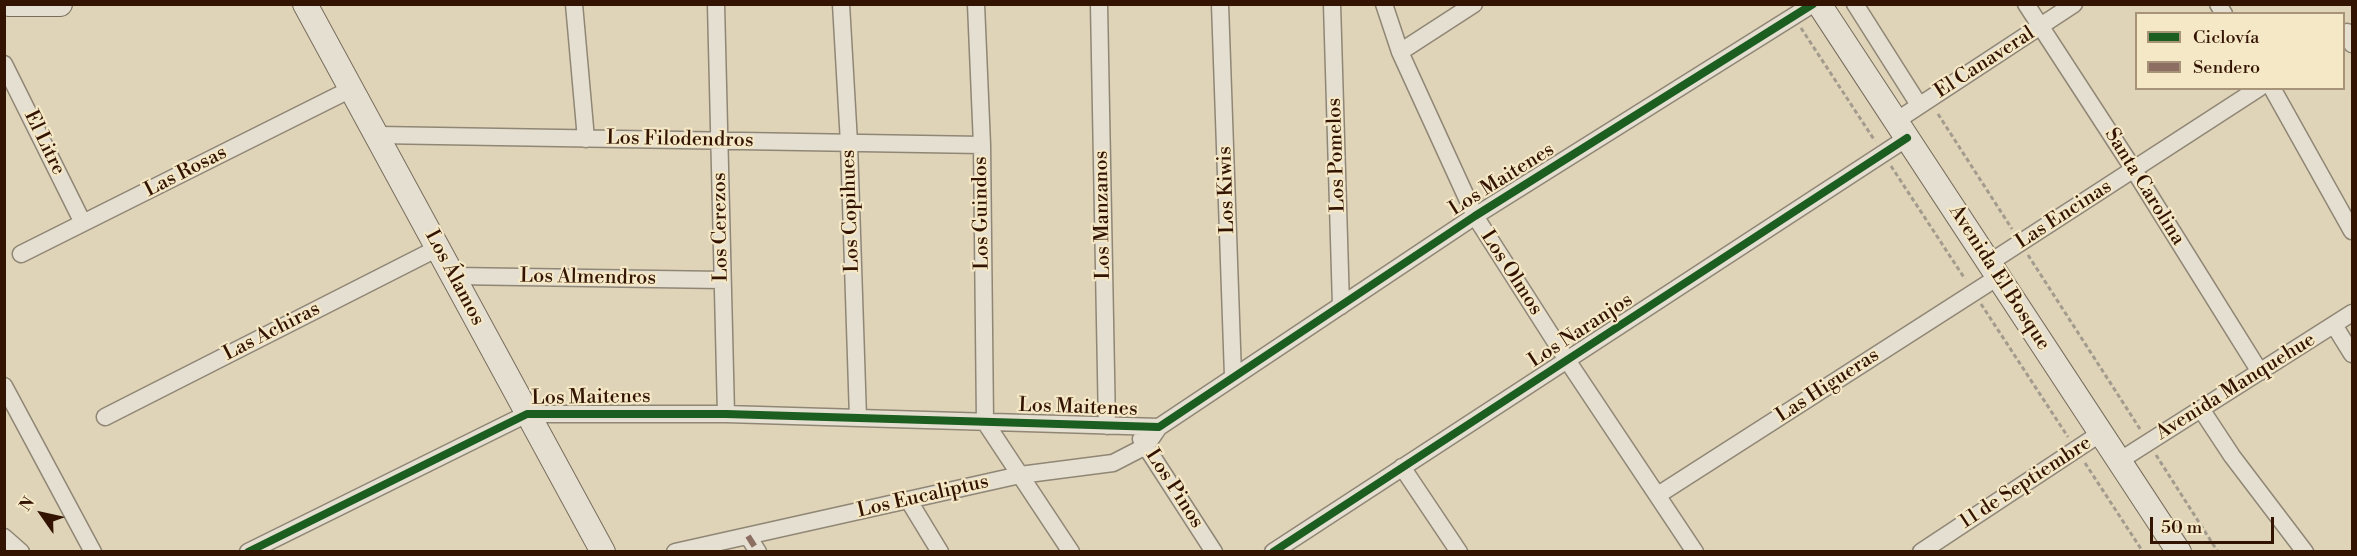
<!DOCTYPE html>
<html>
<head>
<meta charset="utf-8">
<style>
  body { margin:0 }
  #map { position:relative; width:2357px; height:556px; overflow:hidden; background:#dfd4b8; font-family:"Libre Bodoni",serif }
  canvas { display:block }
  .frame { position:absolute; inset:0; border:6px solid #331403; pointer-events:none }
  .legend { position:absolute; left:2135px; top:12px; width:210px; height:78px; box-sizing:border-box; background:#f5e8c6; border:2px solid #a79378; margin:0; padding:8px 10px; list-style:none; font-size:18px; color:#331403 }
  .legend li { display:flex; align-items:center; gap:12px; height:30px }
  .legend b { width:30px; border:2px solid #a79378 }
  .north { position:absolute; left:12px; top:484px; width:60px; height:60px; -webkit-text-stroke:4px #f5e8c6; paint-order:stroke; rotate:304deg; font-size:16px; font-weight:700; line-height:24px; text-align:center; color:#331403 }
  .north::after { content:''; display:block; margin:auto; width:21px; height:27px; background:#331403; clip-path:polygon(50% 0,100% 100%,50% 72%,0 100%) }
  .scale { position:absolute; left:2150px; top:517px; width:124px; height:27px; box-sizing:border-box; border:3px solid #331403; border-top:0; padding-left:8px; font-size:18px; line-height:21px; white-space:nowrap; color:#331403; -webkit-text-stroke:4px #f5e8c6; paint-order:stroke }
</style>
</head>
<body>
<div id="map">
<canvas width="2357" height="556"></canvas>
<div class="frame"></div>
<ul class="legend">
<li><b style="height:8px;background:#1b5e20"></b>Ciclovía</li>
<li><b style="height:8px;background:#8d6e63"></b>Sendero</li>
</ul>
<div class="north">N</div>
<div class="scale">50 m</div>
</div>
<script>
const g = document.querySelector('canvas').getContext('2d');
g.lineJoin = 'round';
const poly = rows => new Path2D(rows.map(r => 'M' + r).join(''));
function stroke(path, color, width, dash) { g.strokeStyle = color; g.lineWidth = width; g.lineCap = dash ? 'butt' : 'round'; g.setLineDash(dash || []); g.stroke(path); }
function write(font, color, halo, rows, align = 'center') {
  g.font = font + ' "Libre Bodoni",serif'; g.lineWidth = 4.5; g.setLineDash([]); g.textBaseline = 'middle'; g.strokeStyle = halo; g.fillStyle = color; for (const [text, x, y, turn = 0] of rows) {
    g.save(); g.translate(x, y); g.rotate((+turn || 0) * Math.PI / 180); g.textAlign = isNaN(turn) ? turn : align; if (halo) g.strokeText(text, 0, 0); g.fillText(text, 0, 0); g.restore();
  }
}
const street = poly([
  [574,4,586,139],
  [716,4,726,414],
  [841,4,849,143,858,418],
  [976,4,982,145,985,422,1071,552],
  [1099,4,1107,426],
  [1220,4,1233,376],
  [1332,4,1341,306],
  [1384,4,1400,52,1475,216,1567,360,1695,552],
  [1855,4,1919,105],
  [2026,4,2134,170,2260,372],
  [2218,4,2224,14],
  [2347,32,2352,44],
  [1400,52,1474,4],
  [4,64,83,223],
  [2272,88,2352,231],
  [1896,121,2074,4],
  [378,135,982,145],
  [21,254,351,89],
  [1989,263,2259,88],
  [454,276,722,280],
  [2334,325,2352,354],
  [4,386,93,552],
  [2201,409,2232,456,2305,552],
  [105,417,438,248],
  [1141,439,1214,552],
  [2119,461,2352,313],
  [1402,467,1459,552],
  [1658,495,1998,277],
  [909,501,940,552],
  [748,536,758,552],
  [4,537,21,552],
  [248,552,527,414,726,414,1159,427,1475,216,1813,4],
  [675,552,1020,475,1113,463,1146,446,1159,427],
  [1273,552,1907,138],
  [1921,552,2101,433]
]);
const secondary = poly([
  [8,4,60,4],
  [305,4,603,552],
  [1819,4,2179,552]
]);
stroke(street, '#908675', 19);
stroke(secondary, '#786d5d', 26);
stroke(poly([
  [1801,28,1875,141],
  [1938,114,2012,229],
  [1891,166,1965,279],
  [2028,255,2140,429],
  [1981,304,2068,437],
  [2156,455,2218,552],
  [2085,463,2143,552]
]), '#a39b8e', 3, [4.5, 3]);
stroke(street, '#e5dfd1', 16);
stroke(secondary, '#e5dfd1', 24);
stroke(poly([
  [748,536,758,552]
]), '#8d6e63', 6, [12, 6]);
stroke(poly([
  [248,552,527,414,726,414,1159,427,1475,216,1813,4],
  [1273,552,1907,138]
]), '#1b5e20', 8);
write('20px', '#331403', '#f5e8c6', [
  ["El Canaveral",1985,63,-33],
  ["Los Filodendros",680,140,1],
  ["El Litre",44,143,64],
  ["Los Pomelos",1337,155,-92],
  ["Las Rosas",186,172,-27],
  ["Los Maitenes",1502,180,-32],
  ["Santa Carolina",2144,187,58],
  ["Los Kiwis",1227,190,-92],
  ["Los Copihues",851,211,-92],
  ["Los Guindos",982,213,-91],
  ["Los Manzanos",1103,215,-91],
  ["Las Encinas",2064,215,-33],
  ["Los Cerezos",721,227,-91],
  ["Los Olmos",1511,273,57],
  ["Los Álamos",454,278,62],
  ["Los Almendros",588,278,1],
  ["Avenida El Bosque",1999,278,57],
  ["Los Naranjos",1581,331,-33],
  ["Las Achiras",272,332,-27],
  ["Las Higueras",1828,386,-33],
  ["Avenida Manquehue",2236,387,-32],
  ["Los Maitenes",591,398,-1],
  ["Los Maitenes",1078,408,2],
  ["11 de Septiembre",2026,483,-33],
  ["Los Pinos",1174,489,57],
  ["Los Eucaliptus",923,497,-13]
]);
</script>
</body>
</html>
